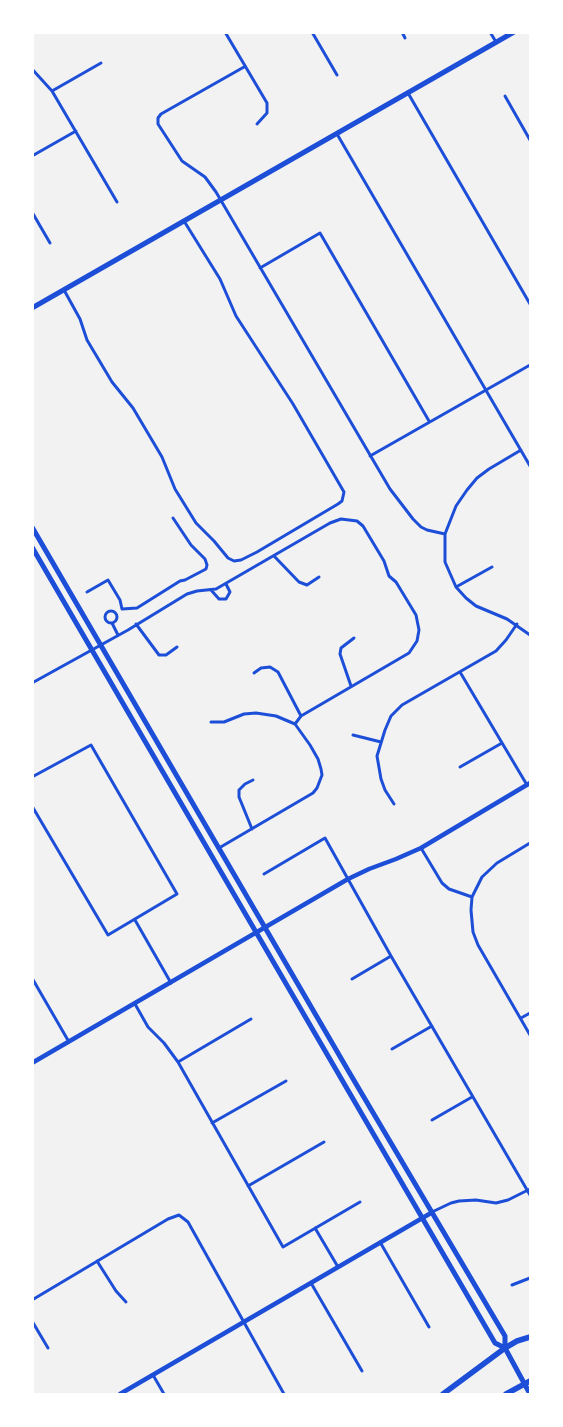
<!DOCTYPE html>
<html>
<head>
<meta charset="utf-8">
<style>
  body { margin:0 }
  #map { position:relative; width:563px; height:1427px; overflow:hidden; background:#f2f2f2; font-family:Lato,sans-serif }
  canvas { display:block }
  .frame { position:absolute; inset:0; border:34px solid #fff; pointer-events:none }
</style>
</head>
<body>
<div id="map">
<canvas width="563" height="1427"></canvas>
<div class="frame"></div>
</div>
<script>
const g = document.querySelector('canvas').getContext('2d');
g.lineJoin = 'round';
const poly = rows => new Path2D(rows.map(r => 'M' + r).join(''));
function stroke(path, color, width, dash) { g.strokeStyle = color; g.lineWidth = width; g.lineCap = dash ? 'butt' : 'round'; g.setLineDash(dash || []); g.stroke(path); }
stroke(poly([
  [225,32,267,103,267,113,257,124],
  [312,32,337,75],
  [402,32,405,38],
  [490,32,496,42],
  [244,67,161,114,158,118,158,124,182,161,205,177,216,192,390,489,413,519,421,527,427,530,445,534,445,562,456,587,466,598,476,606,507,619,530,635],
  [32,69,52,91,117,202],
  [52,91,101,63],
  [408,93,530,304],
  [505,96,530,140],
  [337,134,530,466],
  [32,156,76,131],
  [32,212,50,243],
  [260,268,320,233,429,421],
  [64,290,80,319,87,340,112,382,133,408,162,457,175,489,196,523,214,541,228,558,234,561,241,560,257,552,338,504,342,501,344,492,293,404,236,316,220,279,184,221],
  [370,456,530,365],
  [445,534,456,506,467,490,477,478,489,469,521,450],
  [274,556,299,582,307,585,319,577],
  [456,587,492,567],
  [211,590,219,599,226,599,230,592,226,584],
  [87,592,108,580,120,600,122,609],
  [122,609,137,608,180,581,185,580,206,569,207,565,205,559,191,545,173,518],
  '105 617a6 6 0 1 1 12 0a6 6 0 1 1-12 0Z',
  [112,623,118,635],
  [136,624,159,655,166,655,177,647],
  [460,672,527,785],
  [254,673,261,668,270,667,278,672,301,716],
  [32,683,128,630,187,594,197,591,216,589,330,523,341,519,357,521,363,526,384,561,389,576,396,582,416,615,419,630,417,641,409,653,301,716,295,724,310,745,318,759,321,769,322,775,317,788,313,793,219,848],
  [351,686,340,654,341,648,354,638],
  [211,722,224,722,244,714,256,713,276,716,295,724],
  [353,735,381,742],
  [460,767,502,743],
  [32,777,91,745,177,894,108,935,32,806],
  [394,804,385,790,381,779,377,756,385,730,391,716,402,705,496,651,506,640,517,624],
  [252,829,239,797,239,790,245,784,253,780],
  [530,843,497,863,482,877,472,897,471,910,473,932,478,945,530,1035],
  [421,848,442,883,449,889,472,897],
  [264,874,325,838,391,956,530,1195],
  [135,920,171,983],
  [32,978,69,1042],
  [352,979,391,956],
  [135,1004,148,1027,164,1043,178,1062,283,1247,360,1202],
  [521,1018,530,1013],
  [392,1049,432,1026],
  [178,1062,251,1019],
  [432,1120,472,1097],
  [212,1123,286,1081],
  [248,1186,324,1142],
  [432,1212,451,1203,459,1201,476,1200,496,1203,508,1200,530,1189],
  [315,1228,338,1267],
  [380,1242,429,1327],
  [97,1261,116,1291,126,1302],
  [311,1283,362,1371],
  [512,1285,530,1278],
  [32,1300,168,1219,179,1215,188,1222,284,1394],
  [32,1321,48,1348],
  [153,1375,164,1394]
]), '#1d4ed8', 3);
stroke(poly([
  [32,1063,348,879,369,869,396,859,421,848,530,783],
  [120,1394,431,1213]
]), '#1d4ed8', 4.5);
stroke(poly([
  [32,308,514,32],
  [32,527,349,1072,505,1336,505,1348,530,1394],
  [32,547,495,1343,505,1348]
]), '#1d4ed8', 5);
stroke(poly([
  [443,1394,505,1348,517,1341,530,1337],
  [506,1394,530,1381]
]), '#1d4ed8', 5.5);
</script>
</body>
</html>
